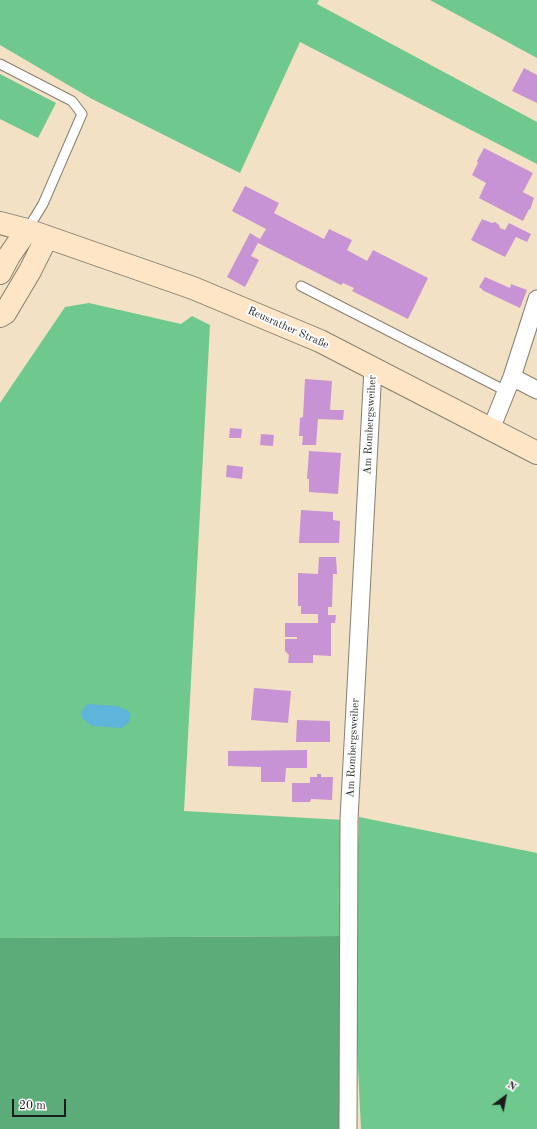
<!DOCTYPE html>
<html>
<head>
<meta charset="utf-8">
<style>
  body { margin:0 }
  #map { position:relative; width:537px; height:1129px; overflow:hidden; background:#f2e1c4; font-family:"Old Standard TT",serif }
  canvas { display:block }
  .north { position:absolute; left:485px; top:1077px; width:40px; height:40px; -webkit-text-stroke:3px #fff; paint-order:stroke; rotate:32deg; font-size:11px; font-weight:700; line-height:16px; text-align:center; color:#1c1c1c }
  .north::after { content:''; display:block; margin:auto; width:14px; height:18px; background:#1c1c1c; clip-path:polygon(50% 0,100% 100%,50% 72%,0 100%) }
  .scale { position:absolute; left:12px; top:1099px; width:54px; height:18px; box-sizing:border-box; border:2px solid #1c1c1c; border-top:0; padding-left:5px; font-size:12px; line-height:14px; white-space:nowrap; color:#1c1c1c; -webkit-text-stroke:3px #fff; paint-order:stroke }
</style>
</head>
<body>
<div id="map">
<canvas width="537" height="1129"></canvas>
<div class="north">N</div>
<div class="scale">20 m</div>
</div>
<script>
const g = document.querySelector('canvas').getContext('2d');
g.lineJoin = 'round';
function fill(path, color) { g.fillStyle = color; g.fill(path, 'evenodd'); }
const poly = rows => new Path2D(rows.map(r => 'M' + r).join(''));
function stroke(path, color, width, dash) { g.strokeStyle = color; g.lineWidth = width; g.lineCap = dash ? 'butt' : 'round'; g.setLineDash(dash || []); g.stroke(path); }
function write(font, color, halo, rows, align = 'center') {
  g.font = font + ' "Old Standard TT",serif'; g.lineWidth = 4; g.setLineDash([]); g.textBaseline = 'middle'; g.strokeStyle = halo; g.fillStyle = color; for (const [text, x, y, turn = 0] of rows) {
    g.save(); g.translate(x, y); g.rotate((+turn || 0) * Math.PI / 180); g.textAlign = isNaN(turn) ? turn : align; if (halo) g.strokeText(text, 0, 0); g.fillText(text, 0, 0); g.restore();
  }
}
fill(poly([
  [0,0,319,0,317,4,537,122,537,164,300,42,240,173,92,99,0,45],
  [430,0,537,0,537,58],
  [0,74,56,103,38,138,0,119],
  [89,303,181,324,192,316,210,325,184,811,344,820,340,936,0,938,0,403,65,307],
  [359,817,537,853,537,1129,361,1129,356,1027,355,938]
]), '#6fc88e');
fill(poly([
  [340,936,340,1129,0,1129,0,938]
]), '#5bac79');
fill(poly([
  [87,704,117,706,127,710,131,714,129,722,122,728,92,726,83,719,81,713]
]), '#5eb4db');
fill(poly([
  [524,68,537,75,537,103,512,91],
  [484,148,533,173,523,192,534,198,530,210,529,209,523,221,479,198,486,183,472,175,478,163,477,161],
  [245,186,279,203,274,213,297,225,324,239,329,229,352,240,347,250,367,261,373,250,428,278,408,319,352,291,354,288,343,283,341,285,258,243,251,256,259,260,245,287,227,277,250,233,260,239,266,229,232,211],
  [482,219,492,223,495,222,499,225,500,228,505,230,509,223,531,234,527,242,516,237,505,257,471,240],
  [485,277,510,288,511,284,527,290,520,308,482,290,482,289,479,287],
  [305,379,332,381,330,410,344,410,343,420,318,419,316,445,302,445,303,436,299,436,300,418,303,417],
  [230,428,242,429,241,438,229,438],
  [261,434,274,435,273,446,260,445],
  [309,451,341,453,338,494,309,492,309,479,307,479],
  [227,465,243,467,242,479,226,477],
  [301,510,333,512,333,520,340,521,339,543,299,543],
  [319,557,336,557,337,574,333,574,332,607,328,607,328,615,336,615,335,623,331,623,331,656,313,655,313,663,288,663,289,655,285,651,285,639,297,639,297,637,285,637,285,623,318,623,318,614,301,614,301,606,298,606,298,573,318,574],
  [254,688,291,691,288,723,251,720],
  [297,720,330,721,330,742,296,742],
  [307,750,307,768,286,768,285,782,261,782,261,767,228,766,228,751],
  [317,774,321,774,321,777,333,777,332,800,311,799,310,802,292,802,292,783,310,783,310,777,317,777]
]), '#c793d4');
const service = poly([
  [0,64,72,101,82,114,43,204,27,230],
  [301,286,506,391]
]);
const minor = poly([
  [512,377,537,390],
  [491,429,512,377,537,299],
  [348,1129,349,819,373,368]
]);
const secondary = poly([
  [0,223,27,230,193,288,320,341,537,453],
  [0,273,9,256,27,230],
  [0,316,5,313,30,271,47,237]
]);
stroke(service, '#877e70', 11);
stroke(minor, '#877e70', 19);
stroke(secondary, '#877e70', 24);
stroke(service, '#fff', 9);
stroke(minor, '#fff', 17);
stroke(secondary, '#fde5c5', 22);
write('11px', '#1c1c1c', '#fff', [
  ["Reusrather Straße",288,328,24],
  ["Am Rombergsweiher",370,425,-87],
  ["Am Rombergsweiher",353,748,-87]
]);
</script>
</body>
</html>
